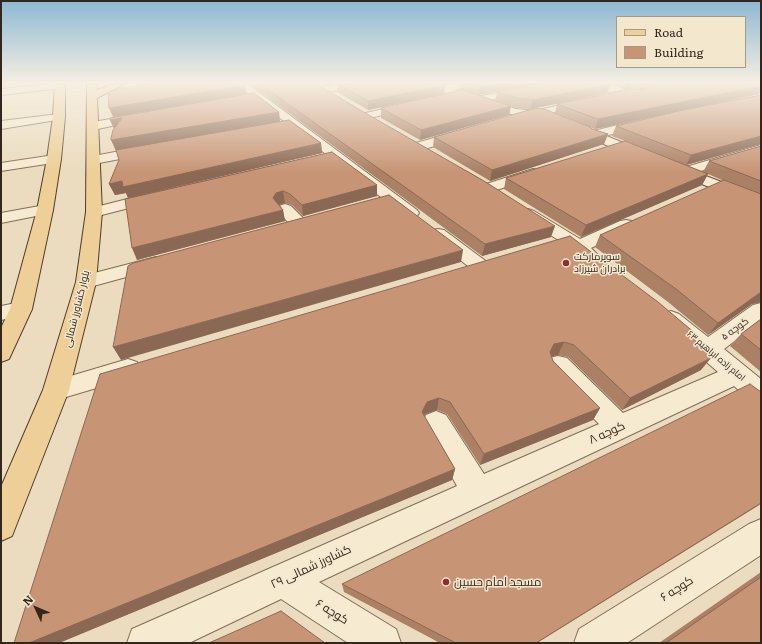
<!DOCTYPE html>
<html>
<head>
<meta charset="utf-8">
<style>
  body { margin:0 }
  #map { position:relative; width:762px; height:644px; overflow:hidden; background:#ebdcbf; font-family:Literata,serif }
  canvas { display:block }
  .frame { position:absolute; inset:0; border:2px solid #33261c; pointer-events:none }
  .legend { position:absolute; left:616px; top:16px; width:130px; height:52px; box-sizing:border-box; background:#f3e7ce; border:1px solid #a69a87; margin:0; padding:5px 7px; list-style:none; font-size:12px; color:#33261c }
  .legend li { display:flex; align-items:center; gap:8px; height:20px }
  .legend b { width:20px; border:1px solid #a69a87 }
  .north { position:absolute; left:16px; top:588px; width:40px; height:40px; -webkit-text-stroke:3px #f3e7ce; paint-order:stroke; rotate:314deg; font-size:11px; font-weight:700; line-height:16px; text-align:center; color:#33261c }
  .north::after { content:''; display:block; margin:auto; width:14px; height:18px; background:#33261c; clip-path:polygon(50% 0,100% 100%,50% 72%,0 100%) }
</style>
</head>
<body>
<div id="map">
<canvas width="762" height="644"></canvas>
<div class="frame"></div>
<ul class="legend">
<li><b style="height:5px;background:#edcf97"></b>Road</li>
<li><b style="height:11px;background:#c79576"></b>Building</li>
</ul>
<div class="north">N</div>
</div>
<script>
const g = document.querySelector('canvas').getContext('2d');
g.lineJoin = 'round';
const poly = rows => new Path2D(rows.map(r => 'M' + r).join(''));
function stroke(path, color, width, dash) { g.strokeStyle = color; g.lineWidth = width; g.lineCap = dash ? 'butt' : 'round'; g.setLineDash(dash || []); g.stroke(path); }
function fill(path, color) { g.fillStyle = color; g.fill(path, 'evenodd'); }
function write(font, color, halo, rows, align = 'center') {
  g.font = font + ' Literata,Cairo,serif'; g.lineWidth = 3; g.setLineDash([]); g.textBaseline = 'middle'; g.strokeStyle = halo; g.fillStyle = color; for (const [text, x, y, turn = 0] of rows) {
    g.save(); g.translate(x, y); g.rotate((+turn || 0) * Math.PI / 180); g.textAlign = isNaN(turn) ? turn : align; if (halo) g.strokeText(text, 0, 0); g.fillText(text, 0, 0); g.restore();
  }
}
const street = poly([
  [234,82,245,82,417,210,419,213,417,216,411,218,405,216,234,82],
  [354,82,375,82,370,85,323,93,318,90,323,87,354,82],
  [464,82,484,82,479,85,441,92,436,89,437,87,464,82],
  [551,82,569,82,564,85,477,103,472,100,477,97,551,82],
  [634,82,654,82,649,85,610,92,605,89,606,87,634,82],
  [60,83,63,84,65,86,63,88,1,95,1,89,60,83],
  [584,99,589,102,588,104,519,121,515,120,513,118,515,116,584,99],
  [410,103,415,106,414,108,365,119,361,118,359,116,361,114,410,103],
  [59,114,63,115,65,117,63,119,1,129,1,121,59,114],
  [140,114,144,115,146,117,144,119,93,130,89,129,87,126,89,123,93,122,140,114],
  [643,119,647,121,649,123,647,125,593,139,589,138,587,135,589,132,643,119],
  [463,130,467,131,469,134,467,137,417,151,412,150,411,147,412,144,463,130],
  [761,145,761,153,684,176,679,175,677,172,679,169,761,145],
  [146,146,151,147,153,150,151,153,94,164,89,163,87,160,89,157,94,156,146,146],
  [54,155,59,156,61,159,59,162,1,171,1,163,54,155],
  [533,169,538,170,540,173,538,176,488,193,483,191,480,188,483,185,533,169],
  [155,192,160,194,163,197,160,200,94,217,88,215,86,212,88,209,155,192],
  [285,204,291,206,305,220,307,224,305,228,299,229,293,228,279,212,277,209,279,206,285,204],
  [45,205,51,207,53,210,51,213,1,223,1,213,45,205],
  [528,209,534,211,580,239,620,221,626,220,632,221,634,225,632,229,591,248,598,255,596,259,589,261,582,259,563,243,522,217,520,214,522,211,528,209],
  [438,229,444,230,487,262,490,266,487,270,480,272,473,270,432,238,429,234,432,230,438,229],
  [156,257,163,259,165,263,163,267,86,288,79,287,76,282,79,277,156,257],
  [21,302,29,304,32,309,29,314,1,320,1,306,21,302],
  [761,303,761,321,724,349,761,379,761,405,752,402,734,386,319,582,396,629,401,643,348,643,281,599,189,643,127,643,132,629,457,486,422,423,426,415,436,411,446,415,484,474,599,424,549,372,546,365,549,358,558,356,567,358,623,413,718,372,663,324,660,319,663,314,671,311,679,314,708,337,753,305,761,303],
  [128,359,137,362,140,369,137,376,56,400,47,397,43,390,47,383,128,359],
  [761,519,761,555,627,643,574,643,579,629,749,524,761,519]
]);
const secondary = poly([
  [416,82,430,82,516,109,548,112,648,153,650,156,648,159,643,160,638,159,542,117,511,114,418,84,416,82],
  [677,165,761,197,761,208,672,172,670,169,672,166,677,165]
]);
const primary = poly([
  [55,82,65,82,65,117,61,159,53,210,32,309,9,359,1,362,1,328,10,309,37,210,47,159,53,117,55,82],
  [87,82,97,82,97,90,116,82,128,82,97,98,102,212,96,282,69,390,12,536,1,541,1,487,43,390,76,282,86,212,87,82]
]);
stroke(street, '#826d58', 2);
stroke(secondary, '#644e3c', 2);
stroke(primary, '#503c2d', 2);
fill(street, '#f6ead1');
fill(secondary, '#f6ead1');
fill(primary, '#edcf97');
fill(poly([
  [247,82,314,82,551,237,482,256],
  [318,82,434,82,444,94,368,110,337,92,337,83,325,85],
  [434,82,454,82,441,84],
  [460,82,544,82,478,95,495,101,497,92,548,82,761,82,761,90,759,94,696,107,761,95,761,144,686,165,703,172,709,161,761,146,761,302,752,304,708,335,668,302,595,247,600,235,724,181,708,174,702,185,581,237,504,189,506,178,625,141,612,136,616,126,672,113,595,129,555,113,557,104,630,89,624,89,610,84,607,93,531,109,516,108,511,106,509,115,420,140,381,118,381,108,473,94,459,90],
  [245,85,246,94,280,121,321,143,322,153,140,195,332,152,377,196,303,216,292,205,285,203,279,204,283,210,285,221,137,260,128,198,126,193,115,195,109,184,119,160,116,150,114,129,110,120,212,100,113,117],
  [592,129,608,134,604,144,490,181,433,147,434,137],
  [570,236,696,334,693,338,701,370,622,410,568,357,558,355,551,356,553,361,600,408,593,420,480,465,447,414,437,410,425,414,424,416,455,469,452,480,59,643,14,643],
  [761,319,761,372,730,346,741,334],
  [761,504,537,643,440,643,344,592,342,584],
  [761,572,761,643,659,643]
]), '#ab8065');
fill(poly([
  [325,82,346,82,325,85],
  [441,82,454,82,441,84],
  [504,82,544,82,478,95,479,87],
  [627,82,631,82,628,89,624,89],
  [610,84,607,93,531,109,533,100],
  [245,85,246,94,113,117,109,108],
  [445,85,444,94,368,110,368,101],
  [761,86,761,90,759,94,595,129,598,119],
  [511,106,509,115,420,140,421,130],
  [279,112,280,121,116,151,111,140],
  [122,118,115,130,110,120],
  [608,134,604,144,490,181,492,170],
  [761,136,761,144,686,165,691,155],
  [321,143,322,153,128,198,126,193,115,195,109,184],
  [708,174,702,185,581,237,586,225],
  [377,185,377,196,303,216,302,205],
  [283,191,285,203,279,205,273,198,276,193],
  [283,210,285,221,137,260,132,248],
  [555,226,551,237,482,256,485,244],
  [463,250,461,262,121,360,113,347],
  [761,292,761,302,752,304,708,335,718,323],
  [564,342,558,355,549,357,550,352,554,344],
  [711,358,701,370,622,410,630,398],
  [439,398,437,410,425,414,421,424,422,412,427,402],
  [600,408,593,420,480,465,484,454],
  [455,469,452,480,59,643,29,643]
]), '#8b6853');
const building = poly([
  [160,82,240,82,245,85,109,108,108,93,120,88,160,82],
  [257,82,314,82,360,110,484,181,555,226,485,244,257,82],
  [346,82,434,82,445,85,368,101,337,83,346,82],
  [463,82,504,82,479,87,463,82],
  [548,82,604,82,610,84,533,100,518,98,497,92,548,82],
  [639,82,750,82,761,85,761,86,598,119,557,104,631,89,643,90,649,87,648,84,639,82],
  [462,90,511,106,421,130,381,108,462,90],
  [254,93,279,112,111,140,111,138,113,130,122,118,110,120,110,118,254,93],
  [761,95,761,136,691,155,616,126,683,110,761,95],
  [536,108,544,109,590,127,592,129,608,134,492,170,434,137,536,108],
  [289,120,321,143,123,187,122,181,109,184,119,160,116,150,289,120],
  [625,141,708,174,586,225,506,178,625,141],
  [761,146,761,181,709,161,761,146],
  [332,152,377,185,302,205,290,194,283,191,276,193,273,198,283,210,132,248,125,199,332,152],
  [724,180,761,194,761,292,718,323,676,289,600,235,724,180],
  [389,195,463,250,113,347,128,266,133,263,389,195],
  [570,236,658,302,696,334,691,336,711,358,630,398,574,345,564,342,554,344,550,352,553,361,600,408,484,454,450,402,439,398,427,402,422,412,455,469,29,643,14,643,100,374,570,236],
  [761,319,761,350,741,334,761,319],
  [750,384,761,392,761,503,536,643,456,643,342,584,750,384],
  [761,577,761,643,666,643,761,577],
  [281,611,325,643,209,643,281,611]
]);
fill(building, '#c79576');
stroke(building, '#8b6853', 1);
const sky = g.createLinearGradient(0, 0, 0, 172);
sky.addColorStop(0, '#8cb8d3');
sky.addColorStop(0.48, '#f6efe2');
sky.addColorStop(1, '#f6efe200');
g.fillStyle = sky;
g.fillRect(0, 0, 762, 172);
for (const [x, y, r, color] of [
  [566,263,4,"#8e2c30"],
  [446,582,4,"#8e2c30"]
]) { const dot = new Path2D(); dot.arc(x, y, r, 0, 2 * Math.PI); g.fillStyle = color; g.fill(dot); stroke(dot, '#f3e7ce', 1.5); }
write('9px', '#33261c', '#f3e7ce', [
  ["امام زاده ابراهیم ۶۳",716,356,40]
]);
write('10px', '#33261c', '#f3e7ce', [
  ["سوپرمارکت",574,257],
  ["برادران شیرزاد",574,269]
], 'left');
write('10px', '#33261c', '#f3e7ce', [
  ["بلوار کشاورز شمالی",77,309,-76],
  ["کوچه ۵",735,329,-36]
]);
write('12px', '#33261c', '#f3e7ce', [
  ["کوچه ۸",607,433,-24],
  ["کشاورز شمالی ۲۹",311,567,-25],
  ["کوچه ۶",677,589,-33],
  ["کوچه ۶",332,612,32]
]);
write('12px', '#33261c', '#f3e7ce', [
  ["مسجد امام حسین",454,582]
], 'left');
</script>
</body>
</html>
